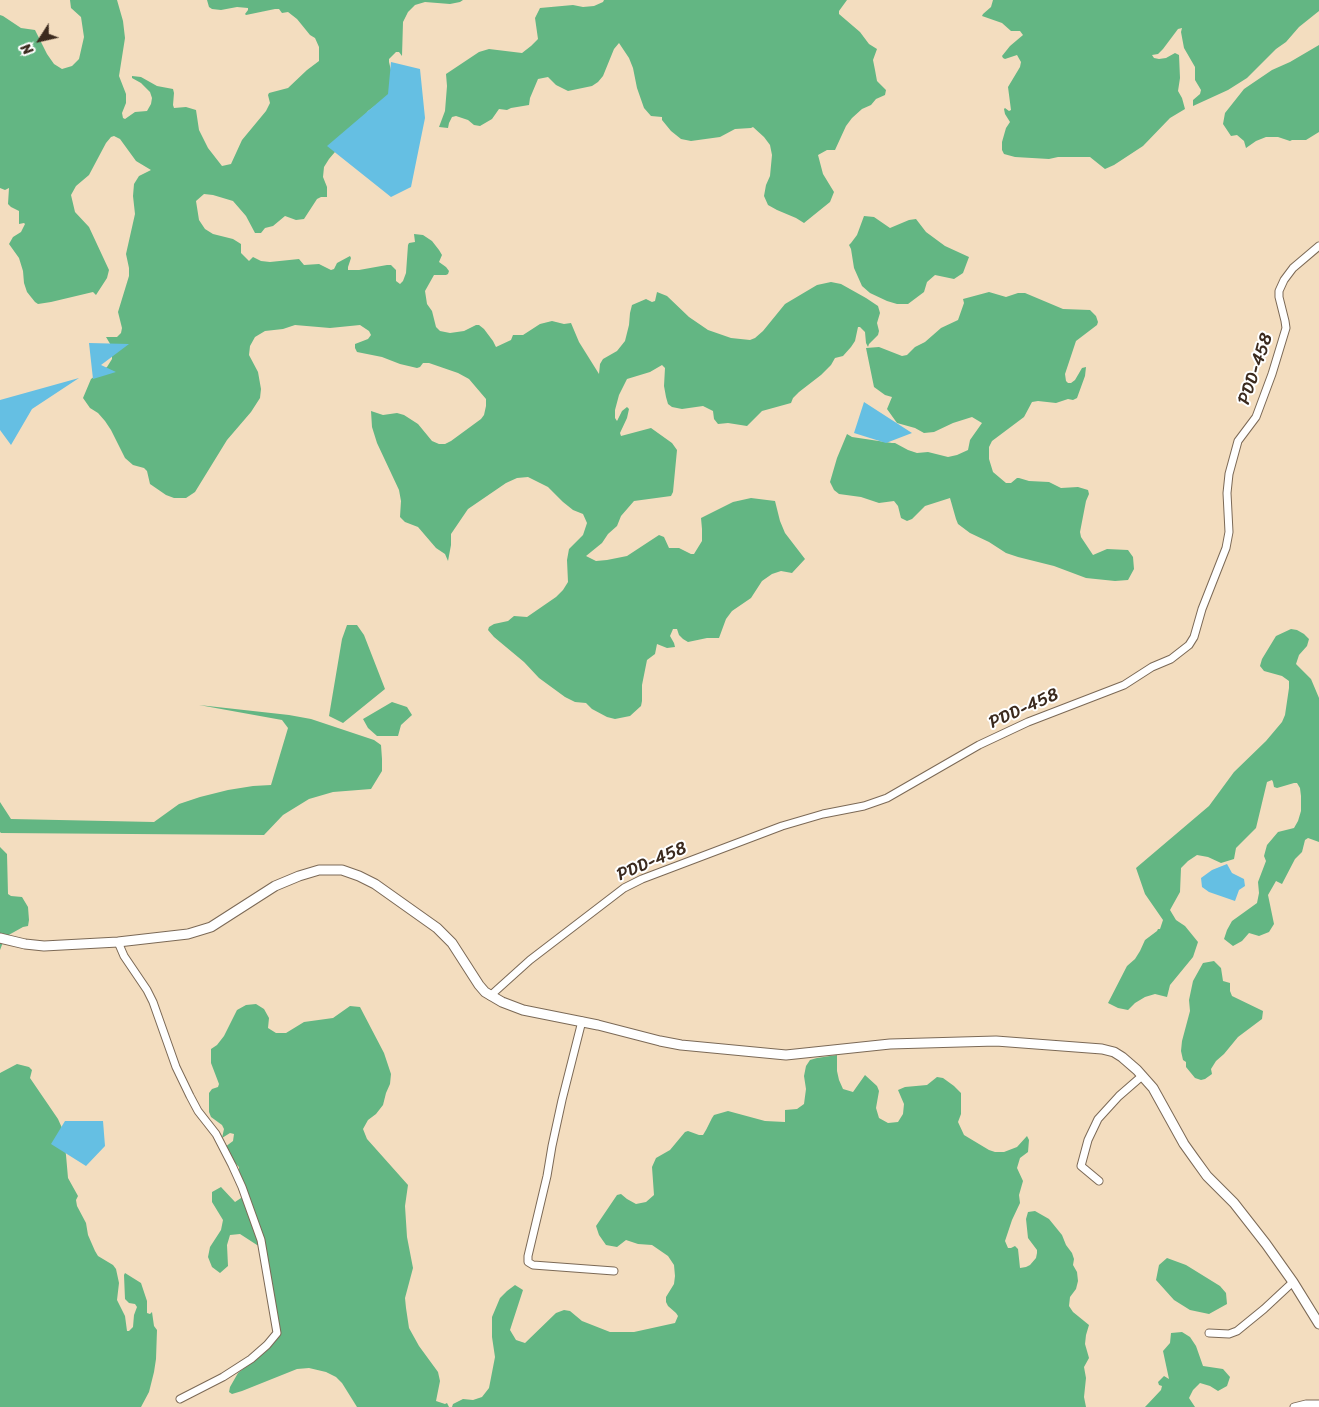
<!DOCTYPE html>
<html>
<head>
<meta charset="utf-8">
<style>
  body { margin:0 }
  #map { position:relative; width:1319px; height:1407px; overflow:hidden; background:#f3ddbf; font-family:Sriracha,sans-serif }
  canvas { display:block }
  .north { position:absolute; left:15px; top:15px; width:50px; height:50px; -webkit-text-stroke:4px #fff; paint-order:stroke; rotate:235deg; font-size:14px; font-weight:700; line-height:20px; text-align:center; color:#3b2a1e }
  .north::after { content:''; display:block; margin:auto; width:18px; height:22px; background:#3b2a1e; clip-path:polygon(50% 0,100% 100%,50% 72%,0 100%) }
</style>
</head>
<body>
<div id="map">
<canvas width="1319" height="1407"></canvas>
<div class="north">N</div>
</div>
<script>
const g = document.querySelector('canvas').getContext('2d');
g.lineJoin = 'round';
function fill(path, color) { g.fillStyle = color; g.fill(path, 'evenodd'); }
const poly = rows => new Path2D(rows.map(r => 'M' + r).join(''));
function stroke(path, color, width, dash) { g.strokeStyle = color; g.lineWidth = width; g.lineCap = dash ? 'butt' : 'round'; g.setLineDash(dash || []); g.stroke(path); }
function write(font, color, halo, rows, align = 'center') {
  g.font = font + ' Sriracha,sans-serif'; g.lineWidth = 4; g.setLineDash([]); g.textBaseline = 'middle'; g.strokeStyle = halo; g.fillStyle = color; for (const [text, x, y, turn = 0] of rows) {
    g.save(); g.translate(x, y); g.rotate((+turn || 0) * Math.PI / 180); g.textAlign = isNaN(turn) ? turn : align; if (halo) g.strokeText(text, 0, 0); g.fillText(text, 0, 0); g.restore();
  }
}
fill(poly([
  [70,0,117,0,123,21,125,38,119,76,126,94,126,103,122,113,123,118,125,119,135,112,147,111,151,104,152,98,150,92,141,83,132,78,132,76,141,77,157,86,173,89,174,93,173,105,174,108,186,107,196,110,199,130,208,148,222,166,231,164,242,140,266,111,270,103,268,95,269,93,288,88,307,70,319,61,319,47,315,38,310,35,297,19,288,12,282,13,279,9,275,9,246,15,245,14,248,10,248,8,237,7,221,10,212,9,209,7,207,0,463,0,460,2,450,4,425,2,415,5,408,12,403,22,402,56,399,52,396,52,389,59,389,62,396,91,368,111,363,119,329,159,324,167,323,177,327,187,327,197,321,197,317,199,304,219,296,220,285,216,273,226,265,228,261,233,255,233,246,216,233,201,213,195,204,194,196,201,199,220,205,229,213,234,233,239,241,244,241,253,249,261,253,257,261,261,270,262,299,259,304,265,319,264,331,270,334,269,337,263,350,256,351,258,348,267,348,270,359,270,387,265,391,265,396,270,396,281,400,284,403,281,406,273,408,245,409,243,415,242,414,234,423,235,432,241,439,250,442,255,439,262,446,267,449,271,448,274,446,275,434,275,425,291,427,304,432,311,436,327,440,331,450,333,464,331,476,325,479,325,484,329,493,341,496,347,511,340,513,335,523,335,540,324,552,321,564,324,571,323,579,342,599,374,600,364,603,359,617,351,625,341,629,325,630,313,632,305,646,299,652,302,655,301,657,292,667,296,689,317,708,330,731,338,750,340,755,338,763,331,785,304,817,285,831,282,841,284,866,298,878,306,880,313,877,323,879,331,878,335,869,344,868,347,866,343,865,332,860,327,858,327,855,341,851,347,843,356,835,358,831,365,821,375,799,392,793,398,791,403,762,411,747,426,728,423,718,424,714,419,713,411,703,406,682,409,672,407,668,404,666,397,664,386,665,368,662,365,650,372,627,379,619,395,615,410,615,418,617,421,622,411,627,407,629,409,627,418,620,433,621,436,651,428,672,443,677,450,673,492,671,496,634,501,621,516,617,526,608,534,602,543,586,556,596,561,607,560,627,556,659,535,664,537,669,548,679,548,691,554,694,554,702,541,702,529,701,518,733,502,751,498,775,501,780,521,785,533,805,559,792,573,781,571,772,574,762,581,751,598,732,611,726,619,719,638,707,638,688,642,683,639,679,635,677,629,673,629,670,636,674,643,675,647,667,648,657,644,655,654,647,660,642,685,642,701,641,706,630,716,615,719,607,717,592,709,586,703,575,702,565,697,539,678,524,662,494,637,488,630,489,627,494,624,508,621,514,616,527,617,556,597,563,590,568,582,567,560,569,549,583,535,587,523,583,514,573,510,563,502,548,487,528,477,517,478,506,483,468,509,451,534,451,545,448,561,445,554,436,548,418,527,405,522,400,517,401,501,399,490,377,443,372,427,371,411,383,415,397,413,404,415,418,424,432,441,439,444,445,444,451,441,481,419,484,415,486,406,486,399,469,379,458,373,429,363,423,363,420,367,417,368,400,364,382,357,357,352,355,348,355,344,368,339,371,335,369,331,360,325,330,328,295,325,283,329,265,331,255,337,250,346,249,355,258,372,261,389,260,398,251,412,227,440,195,492,186,498,174,498,166,495,150,484,147,471,144,468,133,465,125,458,111,430,105,421,98,413,90,408,83,398,91,379,107,367,112,359,112,347,106,337,117,337,121,333,122,328,118,312,129,276,129,268,126,254,135,214,133,196,134,184,139,176,151,170,136,161,120,139,114,136,111,137,106,143,89,175,76,186,71,195,75,212,89,227,109,270,107,278,96,295,93,292,51,302,38,304,35,302,27,292,24,283,23,271,19,258,9,244,13,237,21,232,25,224,24,223,19,224,19,211,11,207,8,204,9,188,5,190,0,188,0,15,3,16,21,28,35,30,47,54,54,64,62,69,72,66,79,59,84,37,81,17,71,8],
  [604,0,847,0,839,11,839,14,860,32,869,44,877,49,873,60,875,70,877,81,886,90,885,95,876,99,871,105,862,109,852,118,846,126,835,150,827,150,818,155,823,174,834,192,830,202,804,223,796,218,777,210,768,205,764,196,766,185,770,176,772,155,770,145,764,137,753,127,751,128,735,129,720,137,691,141,681,139,671,131,662,120,662,117,651,116,644,108,637,88,633,68,629,58,619,43,614,49,603,76,598,82,592,86,568,91,556,85,548,77,538,79,530,98,529,105,511,108,507,110,499,109,492,119,480,126,474,125,468,120,456,116,452,117,449,123,448,128,439,127,445,111,447,86,446,74,479,52,489,49,522,53,531,46,538,39,535,18,540,8,573,5,583,7,594,6,603,2],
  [993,0,1319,0,1319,11,1299,27,1286,42,1276,49,1247,78,1228,90,1193,106,1193,100,1200,94,1201,90,1195,80,1195,67,1184,48,1181,32,1182,28,1178,29,1163,49,1158,54,1152,55,1154,58,1159,59,1166,58,1175,53,1179,55,1180,78,1178,91,1182,98,1185,109,1170,118,1143,146,1114,165,1105,169,1090,157,1058,157,1049,159,1015,157,1004,154,1002,150,1002,142,1006,128,1010,122,1005,114,1004,109,1005,108,1009,111,1011,110,1008,87,1020,67,1021,62,1017,55,1005,59,1003,58,1002,56,1010,46,1023,35,1020,31,1011,31,1002,23,982,16,983,14,991,7],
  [1319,45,1319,132,1306,140,1292,140,1290,141,1278,137,1266,137,1256,141,1246,148,1244,141,1237,135,1231,136,1223,124,1225,113,1244,89,1272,70,1290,62],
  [864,216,874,217,890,228,909,220,916,219,926,232,945,246,969,257,963,273,954,279,935,275,927,282,924,292,908,304,897,304,887,301,870,293,862,286,854,268,851,249,849,245,851,243,857,235],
  [989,292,1006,297,1018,293,1025,293,1063,309,1090,310,1096,316,1098,322,1097,325,1076,341,1065,374,1066,381,1068,383,1071,383,1075,380,1082,368,1086,367,1085,376,1077,398,1073,400,1068,399,1056,403,1038,401,1032,402,1024,417,992,441,989,447,989,459,993,472,1006,483,1011,483,1017,478,1019,478,1029,481,1049,482,1061,488,1078,487,1088,490,1089,494,1086,501,1080,532,1081,537,1093,555,1107,549,1128,550,1133,557,1134,569,1128,580,1115,581,1086,578,1054,566,1018,557,1006,553,989,542,970,533,958,524,956,519,950,498,925,506,912,519,907,521,901,518,898,506,894,501,879,503,861,497,839,494,834,490,830,482,837,458,847,434,852,437,892,443,895,443,908,450,917,453,928,452,948,457,957,455,968,450,970,440,982,423,972,417,953,423,934,432,924,433,915,428,897,423,887,409,892,397,885,395,874,387,866,348,879,347,902,356,907,355,915,347,925,342,941,328,958,320,964,303,963,299],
  [347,625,357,625,364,635,385,689,343,723,329,716,342,639],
  [1291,629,1297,630,1304,634,1309,639,1307,646,1299,655,1296,664,1311,679,1319,698,1319,842,1308,838,1305,840,1302,852,1295,859,1282,884,1276,881,1268,895,1274,924,1269,932,1259,936,1249,933,1242,941,1233,946,1224,939,1227,930,1232,921,1257,903,1259,893,1258,882,1266,861,1264,856,1267,845,1278,832,1294,828,1298,821,1301,811,1301,796,1300,788,1297,783,1294,783,1277,788,1274,787,1273,782,1272,780,1267,782,1256,828,1236,848,1234,859,1221,863,1208,857,1197,855,1188,861,1181,868,1180,892,1170,910,1176,920,1185,926,1198,942,1193,957,1170,985,1167,997,1155,994,1145,997,1135,1003,1128,1010,1118,1008,1108,1003,1127,966,1135,959,1140,951,1145,940,1157,931,1158,929,1160,929,1163,920,1145,894,1136,868,1209,806,1234,772,1266,741,1282,722,1285,715,1289,688,1289,681,1282,676,1264,671,1260,666,1262,659,1276,636],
  [392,702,407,707,412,715,401,725,398,736,377,736,368,728,363,719],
  [199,705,289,715,311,719,374,740,381,745,382,759,382,771,371,789,333,792,309,799,283,815,264,835,1,833,0,832,0,802,11,819,154,822,179,804,200,797,228,790,253,786,271,785,288,728,282,720],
  [0,847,7,854,8,894,11,896,22,897,28,907,29,920,28,926,23,927,5,937,0,950],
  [1214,961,1221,968,1223,981,1230,983,1230,991,1232,996,1263,1011,1262,1019,1238,1037,1224,1054,1216,1061,1211,1069,1212,1074,1205,1079,1201,1080,1195,1078,1186,1067,1186,1062,1183,1060,1181,1051,1182,1041,1190,1011,1189,1000,1193,981,1203,963],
  [256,1004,264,1009,269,1018,268,1028,276,1033,286,1033,304,1022,333,1018,350,1006,360,1007,384,1053,391,1074,390,1084,386,1093,383,1105,376,1114,368,1120,363,1129,367,1139,408,1185,405,1206,407,1237,413,1268,405,1298,406,1308,409,1328,419,1346,438,1372,440,1381,436,1401,445,1404,447,1403,449,1407,357,1407,342,1383,336,1377,326,1372,309,1368,297,1369,242,1391,232,1394,229,1392,230,1387,238,1373,257,1358,276,1331,276,1305,268,1295,263,1247,257,1245,240,1234,230,1235,227,1245,228,1266,220,1273,212,1267,208,1257,210,1247,221,1230,223,1220,212,1202,212,1192,221,1187,235,1202,244,1196,239,1177,239,1167,236,1164,231,1165,225,1147,233,1141,234,1134,230,1133,222,1138,224,1129,222,1125,211,1117,209,1112,209,1093,212,1089,218,1087,219,1084,211,1063,211,1049,217,1045,224,1036,237,1010,246,1005],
  [837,1055,837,1071,839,1080,843,1089,853,1092,865,1075,877,1086,879,1091,876,1108,879,1118,888,1123,898,1122,903,1114,904,1104,898,1090,905,1087,927,1085,937,1077,943,1078,954,1086,961,1093,961,1114,958,1122,964,1135,989,1150,995,1152,1004,1152,1017,1147,1027,1136,1029,1140,1028,1152,1020,1158,1017,1168,1023,1181,1019,1195,1020,1203,1012,1220,1005,1241,1008,1248,1011,1248,1015,1246,1018,1249,1020,1268,1026,1267,1030,1265,1036,1258,1037,1253,1037,1250,1028,1238,1026,1219,1028,1212,1035,1211,1049,1219,1062,1235,1066,1245,1072,1253,1074,1259,1073,1265,1077,1272,1078,1281,1076,1289,1070,1297,1069,1306,1073,1312,1089,1325,1086,1335,1085,1344,1089,1358,1084,1367,1086,1378,1084,1397,1086,1407,452,1407,453,1404,463,1399,473,1400,482,1397,489,1388,495,1357,492,1337,492,1317,500,1298,507,1291,515,1285,523,1290,510,1330,516,1340,525,1343,556,1313,564,1310,570,1311,582,1321,610,1332,634,1332,675,1323,678,1316,676,1313,668,1306,666,1302,666,1297,674,1284,675,1276,674,1265,668,1256,652,1245,638,1244,626,1240,617,1247,606,1245,599,1235,596,1226,617,1195,621,1194,627,1199,636,1204,646,1202,654,1195,652,1167,656,1158,670,1150,685,1132,688,1131,699,1135,703,1135,706,1130,712,1118,714,1115,728,1111,765,1121,785,1122,785,1110,797,1109,804,1104,806,1089,804,1076,806,1066,810,1060,817,1058],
  [17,1064,29,1067,32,1070,30,1078,58,1119,62,1128,66,1155,68,1178,78,1196,76,1200,77,1206,86,1223,88,1235,95,1251,98,1256,113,1265,116,1269,119,1283,117,1300,125,1316,127,1331,129,1331,133,1327,134,1315,137,1307,135,1304,129,1303,125,1299,124,1275,125,1273,141,1283,147,1301,147,1313,150,1314,152,1312,154,1326,157,1330,156,1359,154,1372,149,1392,141,1407,0,1407,0,1073],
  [1167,1258,1186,1265,1220,1286,1226,1293,1227,1304,1209,1314,1190,1310,1174,1300,1156,1280,1159,1265],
  [1182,1332,1190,1337,1196,1346,1203,1366,1223,1369,1230,1377,1227,1386,1218,1391,1210,1386,1200,1383,1193,1390,1189,1398,1195,1407,1145,1407,1161,1390,1162,1386,1159,1385,1158,1382,1164,1376,1169,1379,1163,1351,1170,1343,1171,1333]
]), '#63b683');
fill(poly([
  [391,62,420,69,425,118,411,187,391,197,327,146,388,94],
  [89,343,129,344,101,365,116,372,93,379],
  [79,378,32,409,11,445,0,430,0,400],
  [864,402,912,433,886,443,854,433],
  [1227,864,1232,873,1244,879,1245,886,1239,890,1235,901,1209,892,1202,887,1201,878,1212,870],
  [65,1121,103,1121,105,1146,86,1166,51,1144]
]), '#65bfe3');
const minor = poly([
  [118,942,124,956,147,990,153,1002,176,1067,190,1096,198,1111,216,1134,232,1165,242,1187,261,1240,277,1333,267,1345,251,1359,223,1377,180,1399],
  [490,996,530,960,624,888,642,879,782,826,823,814,864,806,887,798,979,745,1028,722,1124,685,1152,667,1171,659,1189,645,1194,637,1202,609,1226,548,1229,532,1227,493,1229,474,1238,441,1256,417,1272,374,1286,328,1285,321,1279,297,1279,291,1284,280,1293,268,1319,246],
  [582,1021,562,1100,552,1146,547,1176,528,1256,528,1262,533,1265,614,1271],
  [1099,1181,1081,1166,1088,1140,1098,1119,1119,1096,1142,1076],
  [1209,1333,1229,1334,1237,1331,1264,1309,1293,1282],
  [1294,1407,1306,1404,1319,1404]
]);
const tertiary = poly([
  [0,938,25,944,44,946,118,942,188,934,211,927,275,886,299,876,319,870,342,870,359,876,375,884,437,928,452,943,479,985,485,992,502,1002,523,1010,598,1025,660,1041,681,1045,786,1055,890,1044,996,1041,1102,1049,1114,1052,1122,1057,1137,1070,1153,1088,1184,1144,1194,1158,1207,1176,1234,1203,1266,1244,1293,1282,1319,1324]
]);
stroke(minor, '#7b6956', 9);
stroke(tertiary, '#7b6956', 11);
stroke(minor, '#fff', 7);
stroke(tertiary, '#fff', 9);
write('18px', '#3b2a1e', '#fff', [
  ["PDD-458",1256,369,-71],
  ["PDD-458",1024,709,-24],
  ["PDD-458",652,862,-23]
]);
</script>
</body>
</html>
